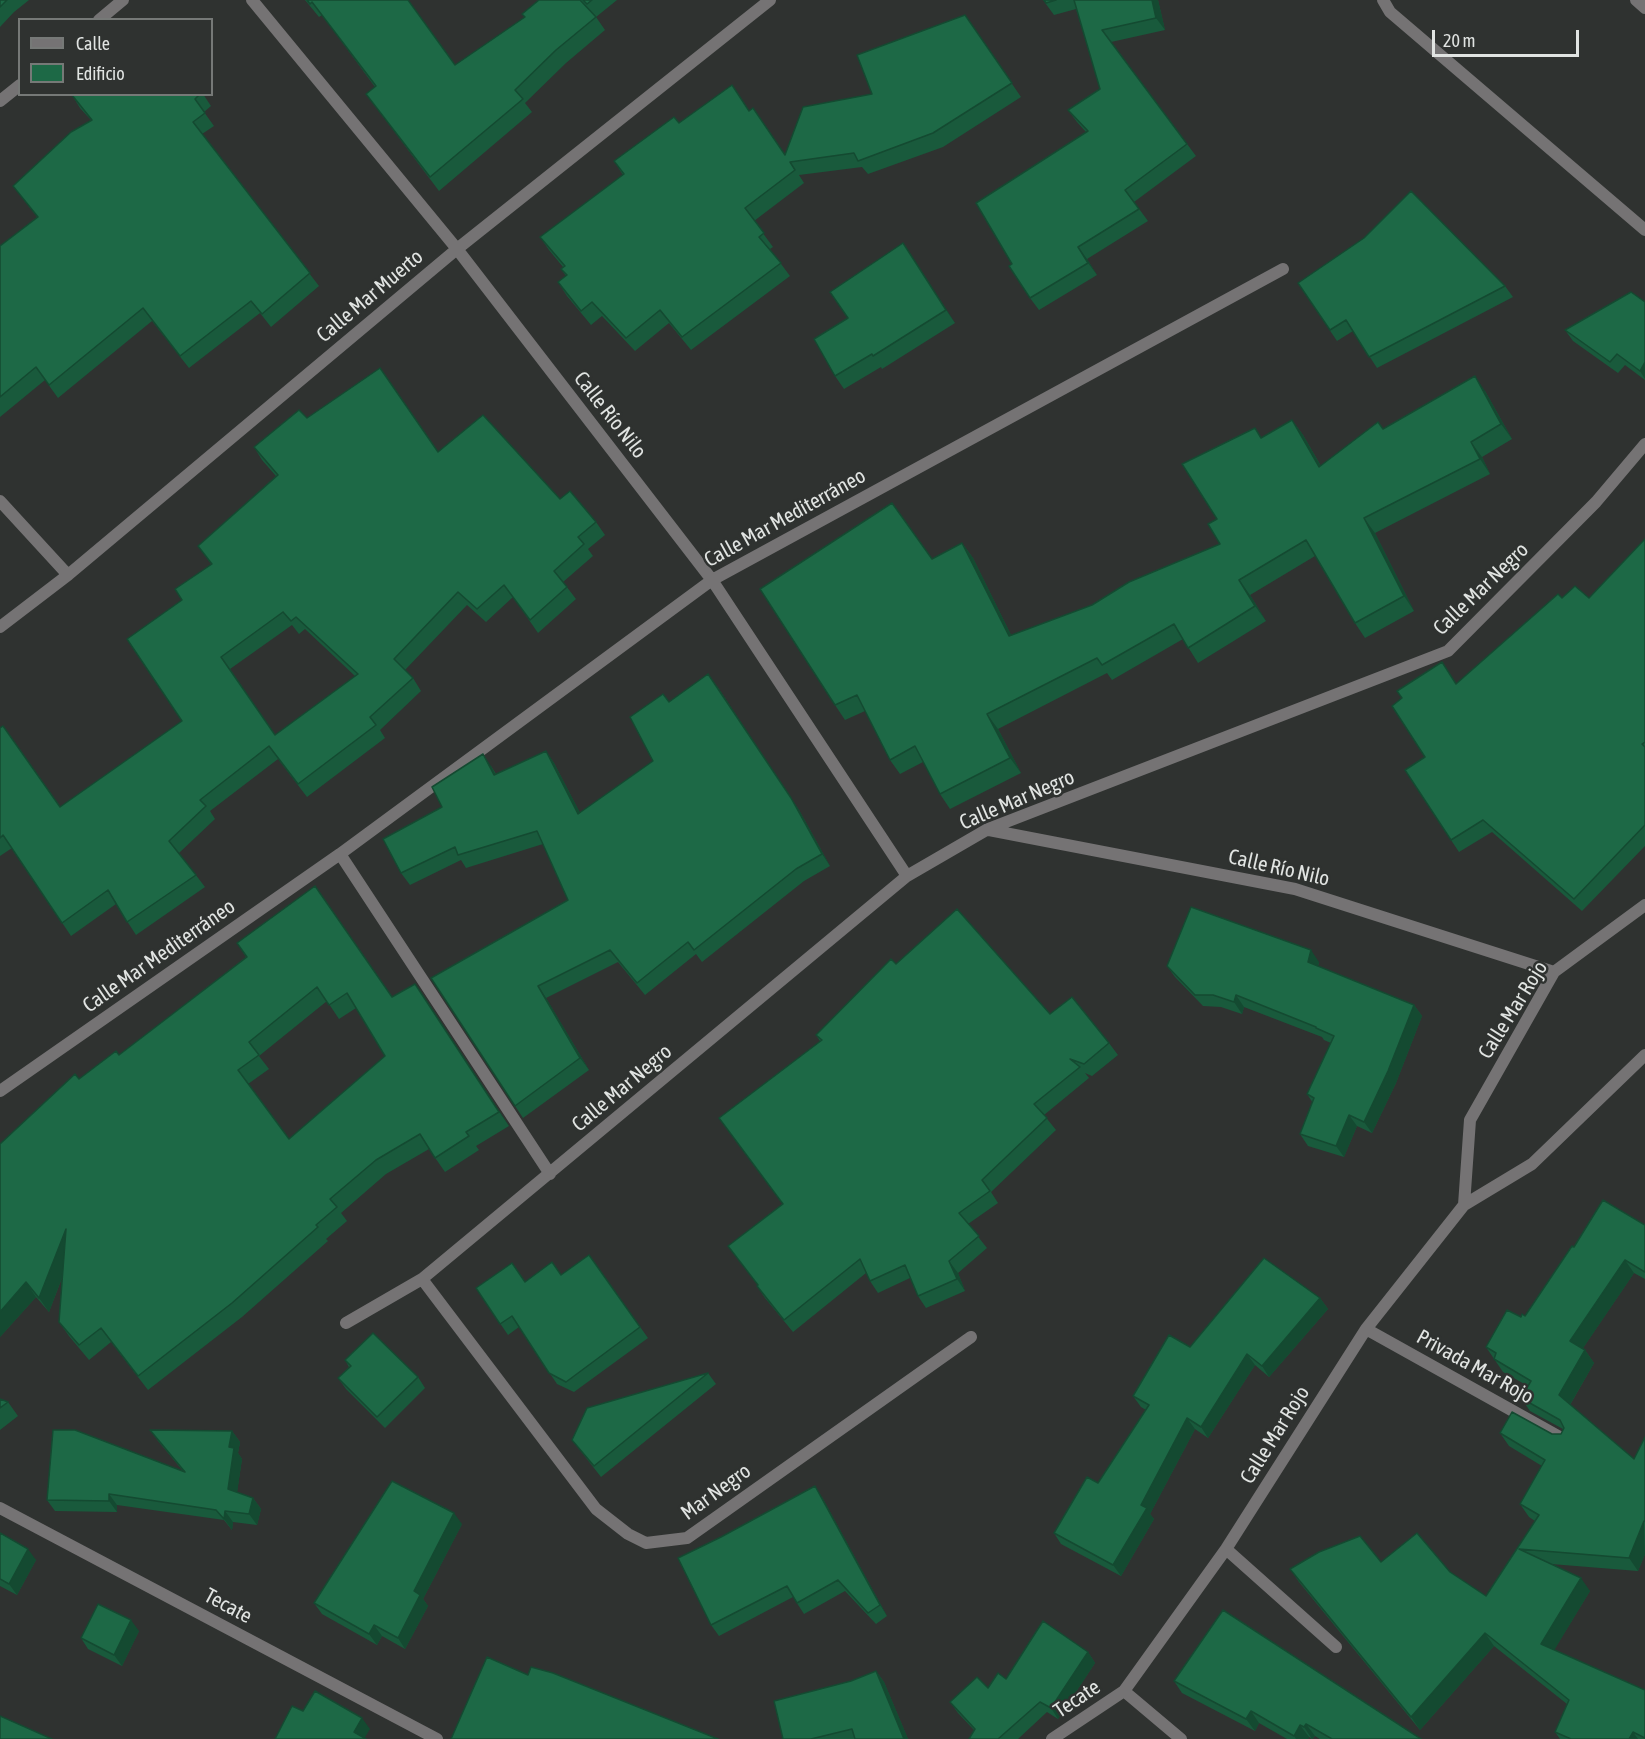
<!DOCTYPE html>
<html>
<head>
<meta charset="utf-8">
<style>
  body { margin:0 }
  #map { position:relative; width:1645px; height:1739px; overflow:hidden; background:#2f3230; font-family:"Asap Condensed",sans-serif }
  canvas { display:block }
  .legend { position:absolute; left:18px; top:18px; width:195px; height:78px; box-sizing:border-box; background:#2f3230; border:2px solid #767977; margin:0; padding:8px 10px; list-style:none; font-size:18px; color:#e1e4e2 }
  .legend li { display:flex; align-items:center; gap:12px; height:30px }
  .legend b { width:30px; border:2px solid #767977 }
  .scale { position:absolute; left:1432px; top:30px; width:147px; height:27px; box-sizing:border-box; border:3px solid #e1e4e2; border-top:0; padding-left:8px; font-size:18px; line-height:21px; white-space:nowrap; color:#e1e4e2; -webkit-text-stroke:4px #2f3230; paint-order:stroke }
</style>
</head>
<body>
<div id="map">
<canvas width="1645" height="1739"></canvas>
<ul class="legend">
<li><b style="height:8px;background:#757374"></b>Calle</li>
<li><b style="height:16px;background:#1d6946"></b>Edificio</li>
</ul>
<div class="scale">20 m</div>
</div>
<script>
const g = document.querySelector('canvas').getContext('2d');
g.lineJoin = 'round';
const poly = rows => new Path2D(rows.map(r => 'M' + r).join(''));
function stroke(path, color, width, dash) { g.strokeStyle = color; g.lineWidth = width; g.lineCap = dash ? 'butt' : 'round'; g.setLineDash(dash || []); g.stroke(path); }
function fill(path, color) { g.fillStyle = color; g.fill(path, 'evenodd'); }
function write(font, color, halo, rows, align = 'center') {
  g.font = font + ' "Asap Condensed",sans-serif'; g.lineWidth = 5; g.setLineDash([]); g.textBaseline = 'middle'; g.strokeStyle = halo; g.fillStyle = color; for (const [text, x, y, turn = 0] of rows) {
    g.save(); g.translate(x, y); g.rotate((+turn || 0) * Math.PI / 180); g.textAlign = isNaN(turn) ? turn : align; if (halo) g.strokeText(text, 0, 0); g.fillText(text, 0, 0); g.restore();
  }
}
stroke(poly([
  [252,0,457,249,712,580,907,876],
  [1383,0,1390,12,1645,230],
  [99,20,123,0],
  [0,101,20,85],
  [0,501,68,575],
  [0,627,68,575,457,249,770,0],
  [989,830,1295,889,1554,972],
  [340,854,550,1174],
  [0,1091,340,854,712,580,1283,269],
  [1464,1205,1532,1164,1645,1055],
  [422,1279,596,1509,628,1534,646,1543,687,1538,971,1337],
  [346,1323,422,1279,907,876,988,829,1448,651,1596,502,1645,444],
  [1366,1329,1565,1440],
  [0,1508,437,1739],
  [1226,1549,1336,1647],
  [1124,1691,1181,1739],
  [1052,1739,1124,1691,1226,1549,1366,1329,1464,1205,1470,1120,1554,972,1645,905]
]), '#757374', 12);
stroke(poly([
  [1636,0,1645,8]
]), '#757374', 12);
fill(poly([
  [0,0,29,0,14,12,0,27],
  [305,0,408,0,455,65,596,17,605,30,566,63,525,103,532,112,439,191,366,94,375,87,322,15,319,17],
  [580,0,617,0,596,17],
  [1043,0,1158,0,1165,30,1111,42,1196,156,1134,202,1148,221,1087,259,1097,275,1039,310,1030,298,1012,264,1086,132,1077,122,1068,110,1100,89,1076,9,1054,15],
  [965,15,1021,97,943,147,868,174,862,167,799,175,804,183,754,221,773,247,770,249,790,276,691,350,669,323,635,351,602,316,591,325,567,296,558,282,566,276,561,269,563,267,549,250,540,237,623,175,614,161,679,123,750,111,785,155,872,94],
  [72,94,203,94,211,106,204,112,214,126,202,134,319,286,271,327,260,313,189,368,152,321,58,398,45,380,0,417,0,246,37,217,13,186,91,120,80,108,72,95],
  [903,243,955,323,882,369,881,367,844,389,835,376,848,318],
  [1298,283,1505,286,1513,297,1377,368,1353,331,1337,341],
  [1645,302,1645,380,1625,365,1618,373,1573,341,1565,330],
  [1485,391,1512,439,1482,457,1490,474,1375,533,1414,611,1365,638,1355,623,1315,556,1250,595,1266,621,1198,663,1183,639,1112,680,1107,673,998,729,1021,773,950,809,940,794,923,762,900,774,890,760,865,711,845,720,835,705,932,559,962,543,973,558,1011,635,1092,605,1220,544,1217,519,1262,437,1292,420,1303,435,1321,466,1383,429],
  [307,418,438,452,560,499,596,522,605,535,588,549,593,556,563,582,576,599,538,633,513,597,486,622,467,605,405,670,413,678,421,691,380,730,385,738,307,797,278,759,210,811,215,819,179,853,205,887,136,935,116,904,71,936,12,848,0,856,0,728,60,807,182,721,182,600,211,564,198,546,276,476,262,460,254,447],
  [292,625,299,634,305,629,355,676,275,735,230,669],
  [1645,539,1645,846,1582,911,1492,832,1459,852,1451,840,1425,757,1402,698,1442,662,1456,684,1562,598,1589,598],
  [717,686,799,810,830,866,804,881,702,962,696,954,645,995,618,962,546,998,589,1070,523,1118,431,978,568,900,543,844,466,868,461,860,410,885,401,873,442,807,491,766,496,774,546,751,554,763,580,813,653,761,669,702],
  [237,943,392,997,415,984,509,1126,476,1146,479,1150,445,1172,429,1149,386,1174,341,1213,347,1221,326,1239,328,1241,242,1317,148,1390,111,1342,89,1360,69,1336,59,1322,62,1278,49,1312,36,1297,0,1337,79,1079,119,1055,246,957],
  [327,1001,339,1019,356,1008,385,1056,289,1139,248,1084,269,1069,259,1056],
  [1319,962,1318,966,1414,1005,1422,1016,1396,1083,1372,1133,1357,1126,1344,1157,1308,1146,1300,1134,1313,1103,1307,1094,1331,1043,1324,1040,1322,1037,1244,1007,1242,1014,1221,1007,1203,1006,1175,977,1167,966],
  [896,964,1050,1014,1109,1043,1118,1055,1092,1076,1085,1073,1089,1078,1044,1115,1056,1130,991,1192,998,1203,968,1224,987,1248,958,1273,965,1291,926,1308,918,1296,910,1278,878,1293,870,1281,866,1273,793,1332,765,1298,757,1286,758,1285,728,1246,782,1204,820,1041,816,1035],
  [1645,1225,1645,1279,1634,1273,1583,1348,1585,1350,1594,1363,1570,1405,1634,1459,1645,1437,1645,1554,1638,1571,1551,1564,1590,1591,1554,1650,1645,1690,1645,1739,1560,1739,1555,1732,1567,1704,1494,1646,1420,1730,1299,1582,1290,1569,1381,1562,1450,1572,1486,1596,1535,1521,1529,1517,1520,1504,1542,1466,1509,1446,1500,1433,1552,1434,1561,1434,1563,1429,1530,1411,1521,1398,1528,1386,1503,1372,1486,1347,1521,1317,1525,1316,1574,1247],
  [589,1255,648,1338,574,1392,557,1384,519,1327,508,1335,476,1288,525,1282,561,1275],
  [1320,1298,1328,1309,1269,1377,1255,1365,1208,1438,1195,1429,1150,1514,1154,1519,1121,1576,1061,1544,1054,1533,1098,1483,1146,1410,1141,1407,1133,1396,1190,1347],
  [345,1360,418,1377,425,1388,385,1428,346,1389,338,1378,349,1367],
  [708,1373,716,1384,601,1477,572,1440],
  [0,1399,8,1402,18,1416,0,1430],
  [150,1430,232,1431,240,1442,238,1453,242,1459,237,1492,253,1498,261,1509,257,1525,233,1522,232,1530,224,1520,117,1505,117,1512,55,1511,47,1500,183,1471,158,1441],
  [822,1497,887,1616,876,1624,845,1591,804,1614,793,1597,719,1636,711,1625],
  [462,1524,423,1599,428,1606,405,1649,382,1636,377,1645,322,1614,314,1603],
  [0,1533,36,1560,17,1595,0,1586],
  [139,1631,122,1666,88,1649,81,1638],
  [1088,1652,1095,1663,1058,1719,1047,1712,1018,1739,969,1739,974,1730,958,1713,950,1702,988,1688,1006,1679],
  [876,1671,884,1682,908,1739,783,1739,851,1681],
  [1174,1681,1421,1739,1320,1739,1315,1736,1312,1739,1309,1737,1308,1739,1287,1739,1259,1723,1255,1731,1182,1693]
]), '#195a3c');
fill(poly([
  [1152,0,1158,0,1165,30,1156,18],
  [903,243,912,256,955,323,946,310],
  [1078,247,1087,259,1097,275,1088,263],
  [1645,362,1645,379,1640,371],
  [1475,376,1485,391,1512,439,1501,424],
  [1292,420,1303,435,1330,482,1319,467],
  [1471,442,1482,457,1490,474,1480,459],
  [1364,518,1375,533,1414,611,1404,596],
  [962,543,973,558,1019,651,1009,636],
  [1239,580,1250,595,1266,621,1255,606],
  [717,686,799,810,830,866,822,854],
  [987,714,998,729,1021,773,1010,758],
  [546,751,554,763,587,826,578,814],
  [483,754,491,766,502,787,494,775],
  [1311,950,1319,962,1316,973,1308,962],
  [415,984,425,998,509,1126,499,1112],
  [538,986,546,998,589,1070,580,1058],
  [1236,995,1244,1007,1242,1014,1234,1002],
  [1414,1005,1422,1016,1396,1083,1372,1133,1364,1122],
  [1349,1115,1357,1126,1344,1157,1336,1146],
  [66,1229,75,1243,49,1312,39,1298],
  [1625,1260,1634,1273,1579,1354,1570,1341],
  [949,1261,958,1273,965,1291,957,1279],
  [26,1282,36,1297,0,1337,0,1312],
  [1320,1298,1328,1309,1269,1377,1262,1366],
  [1585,1350,1594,1363,1568,1408,1559,1395],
  [1247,1354,1255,1365,1208,1438,1201,1427],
  [1187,1418,1195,1429,1150,1514,1154,1519,1121,1576,1113,1565,1141,1505],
  [232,1431,240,1442,238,1453,242,1459,236,1500,228,1489,229,1447],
  [815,1486,822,1497,887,1616,880,1605],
  [109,1494,117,1505,117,1512,109,1501],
  [253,1498,261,1509,257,1525,249,1514],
  [225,1511,233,1522,232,1530,224,1519],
  [454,1513,462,1524,423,1599,428,1606,405,1649,398,1638,414,1591],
  [1644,1521,1645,1554,1638,1571,1629,1558],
  [28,1549,36,1560,17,1595,9,1584],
  [1581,1578,1590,1591,1550,1657,1541,1644],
  [131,1620,139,1631,122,1666,114,1655],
  [374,1625,382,1636,377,1645,369,1634],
  [1485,1633,1494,1646,1420,1730,1411,1717],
  [1088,1652,1095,1663,1058,1719,1051,1708],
  [876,1671,884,1682,908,1739,904,1739],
  [1251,1711,1259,1723,1255,1731,1246,1719],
  [362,1718,370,1729,364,1739,354,1732],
  [1306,1724,1315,1736,1312,1739,1304,1727],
  [1300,1725,1309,1737,1308,1739,1296,1739,1294,1736],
  [1633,1732,1638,1739,1629,1739]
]), '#144a31');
const building = poly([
  [0,0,7,0,0,7,0,0],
  [307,0,408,0,455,65,525,17,522,14,539,0,580,0,596,17,556,50,515,90,523,99,430,177,366,94,376,86,312,2,310,4,307,0],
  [583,0,592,0,587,4,583,0],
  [1044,0,1056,0,1046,3,1044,0],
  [1074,0,1152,0,1156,18,1102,30,1187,144,1125,190,1139,209,1078,247,1088,263,1030,298,1009,266,1012,264,976,203,1088,131,1068,110,1100,89,1074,0],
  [965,15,1012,83,933,133,858,161,854,153,790,162,795,170,745,208,764,233,759,237,781,263,682,337,660,310,626,338,592,302,581,311,558,282,567,275,561,269,565,266,540,237,624,174,614,161,674,117,679,123,732,85,749,111,753,108,785,155,803,107,872,94,857,55,965,15],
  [72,94,200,94,195,99,205,113,193,122,310,273,262,314,251,301,180,356,143,308,49,385,36,367,0,397,0,246,38,217,13,186,71,132,92,120,72,95,72,94],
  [1411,191,1505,286,1369,357,1346,320,1330,330,1298,283,1364,238,1411,191],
  [903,243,946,310,873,356,872,354,835,376,814,339,848,318,830,292,903,243],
  [1631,292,1645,302,1645,362,1640,371,1617,354,1610,362,1565,330,1631,292],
  [380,368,438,452,483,415,560,499,570,491,596,522,578,537,584,544,554,571,567,587,530,620,504,585,477,609,458,592,394,659,413,678,370,717,376,725,298,784,269,746,200,800,206,806,169,841,196,875,127,922,108,890,62,923,3,835,0,838,0,728,3,726,60,807,182,721,127,639,182,600,175,589,212,564,198,546,278,475,254,447,299,410,307,418,380,368],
  [283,612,291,621,296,617,358,674,275,735,221,657,283,612],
  [1475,376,1501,424,1471,442,1480,459,1364,518,1404,596,1355,623,1306,540,1239,580,1255,606,1188,648,1174,624,1102,665,1097,658,987,714,1010,758,940,794,915,746,890,760,857,695,835,705,760,589,892,503,932,559,962,543,1009,636,1092,605,1129,582,1220,544,1208,524,1217,519,1182,464,1255,428,1261,438,1292,420,1319,467,1378,422,1383,429,1475,376],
  [1645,539,1645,742,1642,744,1645,747,1645,825,1574,899,1483,820,1451,840,1405,770,1425,757,1392,706,1402,698,1397,691,1442,662,1456,684,1558,594,1562,598,1575,586,1589,598,1645,539],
  [708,674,791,798,822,854,796,869,694,950,688,942,637,983,610,950,538,986,580,1058,515,1106,431,978,568,900,537,831,458,855,455,847,401,873,383,839,442,807,432,787,483,754,494,775,546,751,578,814,653,761,630,717,663,694,669,702,708,674],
  [315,886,392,997,415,984,499,1112,466,1132,469,1136,435,1158,420,1134,376,1160,330,1199,337,1207,316,1225,318,1227,232,1303,138,1376,101,1328,79,1345,59,1322,66,1229,39,1298,26,1282,0,1312,0,1144,75,1074,79,1079,116,1051,119,1055,247,957,237,943,315,886],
  [317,987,329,1005,347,993,385,1056,289,1139,238,1070,259,1055,249,1042,317,987],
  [1191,907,1311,950,1308,962,1414,1005,1388,1071,1364,1122,1349,1115,1336,1146,1300,1134,1314,1098,1307,1094,1334,1036,1316,1028,1316,1027,1236,995,1234,1002,1213,995,1195,995,1167,966,1191,907],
  [957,909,1050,1014,1072,997,1109,1043,1084,1064,1070,1059,1080,1067,1034,1104,1047,1118,982,1180,990,1191,959,1213,979,1236,949,1261,957,1279,918,1296,905,1265,870,1281,860,1259,784,1320,757,1286,758,1285,728,1246,783,1204,719,1118,822,1040,816,1035,891,959,896,964,957,909],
  [1603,1200,1645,1225,1645,1272,1625,1260,1570,1341,1585,1350,1559,1395,1634,1459,1645,1437,1645,1521,1644,1521,1629,1558,1519,1549,1581,1578,1541,1644,1645,1690,1645,1738,1633,1732,1629,1739,1571,1739,1555,1732,1569,1700,1485,1633,1411,1717,1290,1569,1319,1552,1360,1536,1381,1562,1417,1533,1450,1572,1486,1596,1539,1515,1520,1504,1545,1460,1500,1433,1512,1412,1552,1434,1561,1434,1564,1428,1560,1420,1521,1398,1531,1381,1494,1359,1496,1353,1486,1347,1507,1310,1521,1317,1522,1314,1525,1316,1572,1246,1574,1247,1603,1200],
  [589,1255,640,1327,566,1382,549,1373,512,1316,500,1324,476,1288,512,1263,525,1282,552,1262,561,1275,589,1255],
  [1264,1258,1320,1298,1262,1366,1247,1354,1201,1427,1187,1418,1141,1505,1147,1508,1113,1565,1054,1533,1087,1477,1098,1483,1149,1405,1133,1396,1169,1335,1190,1347,1264,1258],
  [373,1333,418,1377,377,1417,338,1378,351,1366,345,1360,373,1333],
  [708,1373,594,1466,572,1440,587,1408,708,1373],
  [0,1399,8,1402,0,1408,0,1399],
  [53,1430,75,1430,185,1472,150,1430,232,1431,229,1447,234,1448,228,1489,253,1498,249,1514,225,1511,224,1519,216,1510,109,1494,109,1501,47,1500,53,1430],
  [392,1481,454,1513,414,1591,420,1595,398,1638,374,1625,369,1634,314,1603,392,1481],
  [815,1486,880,1605,868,1613,838,1580,797,1603,787,1586,711,1625,678,1558,721,1537,815,1486],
  [0,1533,28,1549,9,1584,0,1579,0,1533],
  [98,1604,131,1620,114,1655,81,1638,98,1604],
  [1223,1610,1421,1739,1332,1739,1306,1724,1304,1727,1300,1725,1294,1736,1251,1711,1246,1719,1174,1681,1223,1610],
  [1043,1621,1088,1652,1051,1708,1040,1702,998,1739,969,1739,975,1729,950,1702,977,1677,988,1688,998,1673,1006,1679,1043,1621],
  [487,1657,528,1675,531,1667,553,1673,718,1739,451,1739,487,1657],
  [876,1671,904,1739,855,1739,852,1729,811,1739,783,1739,774,1701,851,1681,876,1671],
  [315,1691,362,1718,354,1732,366,1739,275,1739,292,1706,303,1711,315,1691],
  [0,1716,52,1739,0,1739,0,1716]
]);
fill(building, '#1d6946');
stroke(building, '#144a31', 1.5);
write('21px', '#e1e4e2', '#2f3230', [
  ["Calle Mar Muerto",370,296,-40],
  ["Calle Río Nilo",610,415,52],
  ["Calle Mar Mediterráneo",785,518,-29],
  ["Calle Mar Negro",1481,589,-44],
  ["Calle Mar Negro",1017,800,-23],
  ["Calle Río Nilo",1279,868,13],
  ["Calle Mar Mediterráneo",159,956,-35],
  ["Calle Mar Rojo",1513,1010,-58],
  ["Calle Mar Negro",622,1088,-40],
  ["Privada Mar Rojo",1475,1367,29],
  ["Calle Mar Rojo",1275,1435,-58],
  ["Mar Negro",716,1492,-36],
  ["Tecate",228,1606,28],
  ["Tecate",1077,1699,-34]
]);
</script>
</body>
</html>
